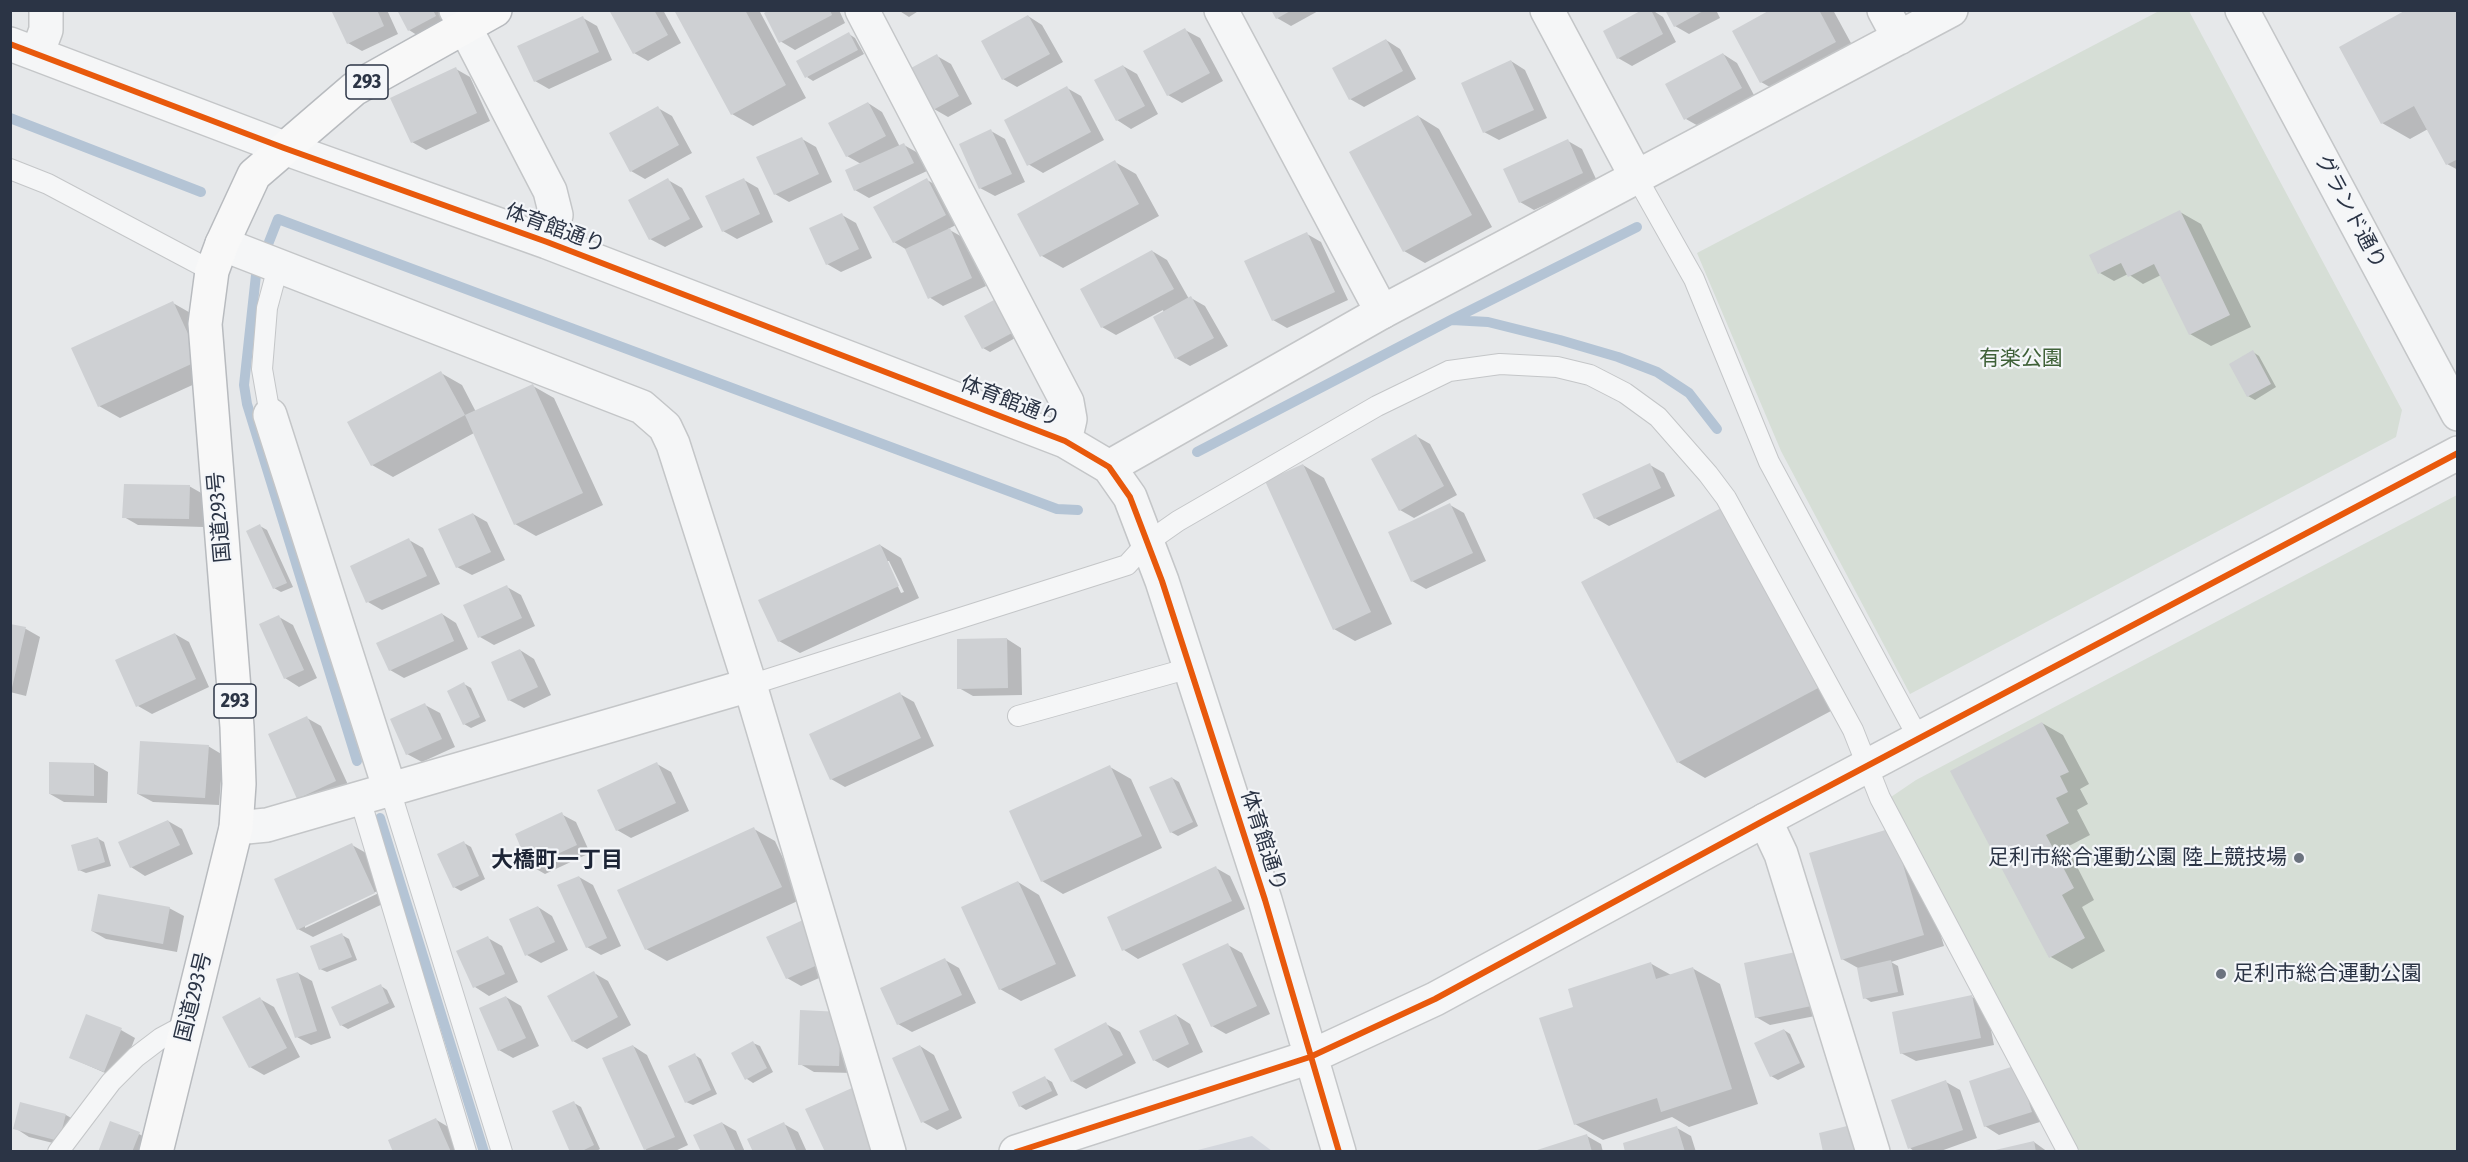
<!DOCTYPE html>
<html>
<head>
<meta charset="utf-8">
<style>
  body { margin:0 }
  #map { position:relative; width:2468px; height:1162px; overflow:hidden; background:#e6e8ea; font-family:"Fira Sans Condensed",sans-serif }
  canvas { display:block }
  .frame { position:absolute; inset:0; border:12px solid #2b3445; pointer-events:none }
</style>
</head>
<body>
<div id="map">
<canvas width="2468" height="1162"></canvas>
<div class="frame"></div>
</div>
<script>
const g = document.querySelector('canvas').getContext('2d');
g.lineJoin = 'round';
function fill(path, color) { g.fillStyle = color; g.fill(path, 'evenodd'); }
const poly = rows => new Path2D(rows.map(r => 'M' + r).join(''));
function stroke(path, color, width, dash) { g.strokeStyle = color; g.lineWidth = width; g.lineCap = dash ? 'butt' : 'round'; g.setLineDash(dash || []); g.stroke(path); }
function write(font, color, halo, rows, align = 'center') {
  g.font = font + ' "Fira Sans Condensed","Noto Sans JP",sans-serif'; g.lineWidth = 4.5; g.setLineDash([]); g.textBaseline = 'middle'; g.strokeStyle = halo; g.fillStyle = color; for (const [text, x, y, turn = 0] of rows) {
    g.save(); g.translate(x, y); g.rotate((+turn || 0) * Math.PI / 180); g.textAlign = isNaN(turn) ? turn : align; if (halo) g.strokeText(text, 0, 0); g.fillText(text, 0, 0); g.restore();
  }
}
fill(poly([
  [1252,1136,1272,1151,1194,1151]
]), '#d4d7dd');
fill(poly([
  [2159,11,2189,11,2402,410,2396,437,1910,694,1781,451,1697,253],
  [2457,495,2457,1151,2079,1151,1891,797,1916,780]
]), '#d6ded6');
fill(poly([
  [333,10,387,10,398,34,362,51,348,43],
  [398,10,442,10,449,24,423,39,409,30],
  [611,10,663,10,681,43,648,61,634,53],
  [676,10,759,10,806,98,753,126,732,114],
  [772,10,839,10,845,23,795,50,780,41],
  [898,10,920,10,909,17],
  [1273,10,1320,10,1291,26,1277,18],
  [1646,10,1652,10,1663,17,1676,42,1632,66,1618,58],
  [1666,10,1716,10,1720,18,1689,34,1675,26],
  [1773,10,1833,10,1857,54,1782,94,1761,82],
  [2458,10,2458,170,2447,164,2428,129,2410,139,2382,123],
  [1028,16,1042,25,1063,62,1017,87,1003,79],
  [583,18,597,26,612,60,549,89,535,81],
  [1185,30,1200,38,1223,81,1182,103,1168,95],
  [849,34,855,38,864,54,813,81,807,77],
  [1386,40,1400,49,1416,79,1364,107,1350,99],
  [1723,54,1737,63,1755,97,1700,127,1686,119],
  [937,56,951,64,972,104,948,117,934,109],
  [1511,61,1525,70,1547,118,1499,140,1484,132],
  [1123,66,1137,74,1158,114,1131,129,1117,120,1096,81],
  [456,69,470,77,490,121,426,150,412,142],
  [1067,88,1081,96,1104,140,1043,173,1028,164],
  [868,103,882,112,900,147,904,145,918,153,927,171,869,198,855,190,861,164,847,156],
  [658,108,672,116,692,153,645,179,631,171],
  [1418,116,1439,129,1492,227,1425,263,1404,251],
  [991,131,1005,139,1025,182,995,196,980,188],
  [802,139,816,147,832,182,789,202,775,194],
  [1568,141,1582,149,1597,181,1534,210,1520,202],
  [1115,162,1136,174,1159,216,1063,268,1042,256,1019,214],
  [668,180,682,188,703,227,665,247,650,239],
  [744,180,758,188,773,222,737,239,723,231],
  [927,180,941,188,960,223,948,229,964,238,986,286,943,306,929,297,907,250,894,242],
  [2180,212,2201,224,2251,327,2211,346,2190,334,2161,275,2143,284,2128,274,2114,281,2100,273],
  [842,215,856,223,872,258,841,272,827,264],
  [1307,234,1321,242,1348,300,1287,328,1273,320],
  [1152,251,1167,260,1189,299,1191,298,1205,306,1228,346,1190,366,1176,358,1163,310,1116,335,1102,327],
  [994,302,1000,306,1017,337,990,352,983,348],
  [173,303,194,315,221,372,120,418,99,406],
  [2253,352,2259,356,2276,387,2255,400,2248,396],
  [441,373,462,385,476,412,533,386,554,398,603,505,536,536,515,524,474,433,393,477,372,465],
  [1416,436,1430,444,1457,495,1414,518,1400,510],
  [1303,465,1324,478,1392,624,1355,641,1334,629],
  [1650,465,1664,473,1675,496,1609,526,1595,518],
  [189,486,203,494,203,527,138,525,124,517],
  [1450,505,1464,513,1486,561,1426,589,1412,581],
  [1725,508,1752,524,1846,703,1705,778,1678,762],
  [473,514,487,522,505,560,472,575,457,567],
  [260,526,267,530,293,587,281,592,274,588],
  [409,540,423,548,440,584,382,610,368,602],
  [880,545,901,558,919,598,800,653,779,641],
  [886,561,889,561,904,592,901,593],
  [507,587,521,595,535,626,494,645,480,637,465,606],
  [442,614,456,623,468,649,404,678,390,670],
  [279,617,293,625,317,678,299,687,285,678],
  [10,625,26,629,40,637,26,696,10,692],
  [175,634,189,642,209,687,152,714,138,706],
  [1007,639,1021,648,1022,695,973,696,959,688,958,640],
  [520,650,534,659,551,695,524,708,509,700],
  [464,684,471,688,486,721,471,728,464,724],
  [900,694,914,702,934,746,845,787,831,779],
  [425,705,440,713,455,747,422,762,407,754],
  [307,718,321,726,350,789,312,806,298,798],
  [2042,723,2063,735,2089,784,2080,789,2088,804,2077,810,2090,835,2067,847,2094,900,2082,907,2105,951,2072,969,2051,957,1952,772],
  [208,746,223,755,219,805,153,802,138,794],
  [94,764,108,772,107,803,64,802,50,794],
  [657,764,671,772,689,811,631,838,617,830],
  [1110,767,1131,779,1162,848,1063,894,1042,881,1011,812],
  [1172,778,1179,782,1198,826,1178,836,1171,832],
  [561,814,576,822,590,853,545,874,531,866],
  [168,821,182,829,193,854,145,876,131,867],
  [754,829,775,841,802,899,667,961,646,949],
  [97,838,104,842,111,866,86,873,79,870],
  [1913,842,1944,946,1891,962,1898,966,1904,995,1871,1002,1865,998,1858,968,1842,959,1811,854],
  [464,843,471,847,485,879,461,891,454,887],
  [352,845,366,853,389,901,313,937,298,929],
  [382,889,383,891,305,928,305,924],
  [1216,868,1230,876,1245,909,1138,959,1124,950,1109,917],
  [579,877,593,885,621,946,601,955,587,947],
  [1018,882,1039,895,1076,976,1021,1001,1000,989],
  [538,907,552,916,568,950,541,963,527,955],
  [169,908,184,916,177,952,106,939,92,931],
  [803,922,835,971,801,986,787,978],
  [342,935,349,939,357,960,327,972,320,969],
  [488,938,502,946,518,982,489,996,475,987,458,951],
  [1228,945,1242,953,1270,1014,1226,1034,1212,1026],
  [945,960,959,968,976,1003,912,1032,898,1024],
  [1650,963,1671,975,1692,968,1720,984,1758,1104,1689,1127,1672,1117,1603,1140,1575,1124,1575,1008],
  [1746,964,1830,1013,1770,1025,1756,1017],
  [298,973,312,981,331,1038,311,1045,297,1037],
  [594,973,608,981,631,1025,587,1049,573,1041],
  [381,986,387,990,395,1007,348,1029,341,1025],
  [506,997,521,1006,539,1046,513,1058,499,1050],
  [1972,997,1986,1005,1994,1045,1916,1061,1901,1053],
  [260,999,274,1007,300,1057,264,1075,250,1067],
  [841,1013,853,1073,814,1072,800,1064],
  [1176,1015,1190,1024,1203,1052,1168,1068,1154,1060],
  [1106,1024,1120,1032,1136,1063,1086,1089,1072,1081],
  [121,1030,135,1038,119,1079,71,1058],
  [1784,1030,1790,1034,1805,1067,1778,1080,1771,1076],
  [753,1043,760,1046,773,1072,753,1083,747,1079,733,1053],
  [633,1046,647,1055,688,1145,673,1152,649,1152,645,1149],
  [920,1046,934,1055,962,1118,937,1130,923,1122],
  [695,1055,701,1059,717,1094,693,1105,686,1102],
  [2017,1067,2046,1120,1999,1135,1985,1126],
  [1045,1078,1052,1082,1058,1095,1026,1110,1020,1106],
  [1946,1082,1960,1090,1977,1138,1938,1152,1915,1152,1910,1148],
  [574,1103,581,1107,600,1149,595,1152,572,1152],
  [66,1115,80,1123,73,1148,29,1137,15,1128],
  [435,1119,450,1128,461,1152,395,1152],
  [722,1123,736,1131,745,1152,703,1152],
  [784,1124,798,1132,807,1152,754,1152],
  [1677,1128,1691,1136,1696,1152,1627,1152],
  [139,1134,153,1142,149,1152,100,1152],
  [1587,1136,1601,1144,1603,1152,1537,1152],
  [2034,1142,2048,1152,1994,1152]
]), '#0003');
stroke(poly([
  [10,118,201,192],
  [1452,320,1488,322,1560,340,1618,357,1657,372,1689,393,1717,429],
  [1197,452,1451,320,1637,227],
  [357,761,247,404,244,385,256,275,278,219,1057,509,1078,510],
  [380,818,484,1152]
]), '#b4c4d5', 10);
fill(poly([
  [331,10,377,10,384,26,347,44],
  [397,10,433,10,436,16,408,31],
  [609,10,654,10,668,35,633,54],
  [674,10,745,10,786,85,731,115],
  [769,10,830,10,832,15,779,43,764,13],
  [1271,10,1292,10,1276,19],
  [1642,10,1651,10,1663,34,1617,59,1603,31],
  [1665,10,1705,10,1674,27],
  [1770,10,1819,10,1836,42,1760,83,1732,31],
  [2406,10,2458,10,2458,159,2446,165,2414,106,2381,124,2339,47],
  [1028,15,1050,54,1002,80,981,41],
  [583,16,599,52,534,82,517,46],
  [1185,28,1210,73,1167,96,1143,51],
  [849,32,858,50,805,78,796,61],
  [1386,39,1403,71,1349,100,1332,68],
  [1723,53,1742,88,1684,120,1665,84],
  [937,54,959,96,933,110,911,68],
  [1511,60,1534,110,1483,133,1461,83],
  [1123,65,1145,106,1116,121,1094,80],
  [456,67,477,113,411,143,390,98],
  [1067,86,1091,132,1027,166,1004,120],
  [868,102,886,136,846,157,828,123],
  [658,106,679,145,630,172,609,133],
  [1418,115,1472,215,1403,252,1349,152],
  [991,129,1012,174,979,189,959,144],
  [802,137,819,174,774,195,756,157],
  [1568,139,1583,173,1519,203,1503,169],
  [904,143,914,163,854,191,845,170],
  [1115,160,1139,204,1040,257,1017,214],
  [668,178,690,219,649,240,628,200],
  [744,178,760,214,722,232,705,196],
  [927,178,946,215,893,243,873,207],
  [2180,210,2230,315,2189,335,2154,264,2128,277,2121,263,2098,274,2089,255],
  [842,213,859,249,826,265,809,228],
  [950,228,972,278,928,299,905,249],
  [1307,232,1335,292,1272,321,1244,261],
  [1152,250,1174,289,1101,328,1080,289],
  [1191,296,1214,338,1175,359,1153,317],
  [994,300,1012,333,982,349,964,316],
  [173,301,200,360,98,407,71,348],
  [2253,350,2271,384,2247,397,2229,364],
  [441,371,465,415,371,466,347,422],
  [533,384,583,493,514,525,465,415],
  [1416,434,1444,486,1399,511,1371,459],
  [1650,463,1661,488,1594,519,1582,494],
  [1303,464,1371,612,1333,630,1265,481],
  [124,484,190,485,189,519,122,518],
  [1450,503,1473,553,1411,582,1388,532],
  [1725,506,1820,687,1677,763,1581,582],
  [473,513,491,552,456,568,438,529],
  [260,524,287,583,273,589,246,531],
  [409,538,427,576,366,603,350,566],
  [880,544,899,586,778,642,758,600],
  [507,585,522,618,478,638,463,605],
  [442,613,454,641,389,671,376,643],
  [279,615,304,670,284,679,259,624],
  [10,624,26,627,11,692,10,692],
  [175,633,196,679,136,707,115,660],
  [1007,638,1008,688,957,689,957,639],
  [520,649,538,687,508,701,491,662],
  [464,682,480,717,463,725,447,691],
  [900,692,921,738,830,780,809,734],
  [425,703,442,739,406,755,390,719],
  [307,716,336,781,297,799,268,734],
  [2042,722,2069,772,2060,776,2068,792,2056,798,2069,823,2046,835,2074,888,2062,895,2085,938,2049,958,1950,771],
  [140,741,209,745,205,798,137,794],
  [49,762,94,763,94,796,49,794],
  [657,762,676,803,616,831,597,790],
  [1110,765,1142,836,1041,882,1009,811],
  [1172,777,1193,822,1170,833,1149,787],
  [562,812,577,845,529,867,515,834],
  [168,820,180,845,130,868,118,842],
  [754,827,782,887,645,950,617,890],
  [1892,828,1924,935,1841,960,1809,853],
  [98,837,105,862,78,871,71,845],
  [464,841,479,876,453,888,437,854],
  [352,843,375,893,297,930,274,879],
  [1216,866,1232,901,1122,951,1107,917],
  [579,876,607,938,586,948,557,885],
  [1018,881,1056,964,999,990,961,907],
  [98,894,170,907,163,944,91,931],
  [538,906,555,942,525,956,509,919],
  [803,920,822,963,786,979,766,937],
  [342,933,352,957,319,970,310,946],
  [488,936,505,974,473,988,456,951],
  [1228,943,1257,1006,1211,1027,1182,964],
  [1805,950,1816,1005,1755,1018,1744,963],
  [945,958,962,995,897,1025,880,988],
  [1891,960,1898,992,1863,999,1857,968],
  [1651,962,1656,979,1693,967,1732,1089,1661,1112,1657,1098,1574,1125,1539,1018,1573,1007,1568,989],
  [594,971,618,1017,572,1042,547,996],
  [298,972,317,1031,295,1038,276,979],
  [381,984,389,1003,340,1026,331,1007],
  [1972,995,1981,1038,1900,1054,1892,1012],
  [506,996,526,1038,498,1051,479,1008],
  [260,997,287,1048,249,1068,222,1017],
  [800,1010,841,1012,839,1066,798,1065],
  [86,1014,122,1028,104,1072,69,1058],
  [1176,1014,1189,1044,1153,1061,1139,1031],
  [1106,1022,1123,1055,1071,1082,1054,1049],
  [1784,1029,1800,1063,1770,1077,1754,1043],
  [753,1041,767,1068,745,1080,731,1053],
  [633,1045,675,1137,644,1150,602,1058],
  [920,1045,949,1110,921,1123,892,1058],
  [695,1053,711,1090,685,1103,668,1066],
  [2017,1065,2032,1112,1984,1127,1969,1081],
  [1045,1076,1052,1091,1019,1107,1012,1092],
  [1946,1080,1963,1130,1908,1149,1891,1100],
  [852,1088,878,1146,867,1152,825,1152,805,1109],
  [574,1101,594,1145,580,1152,570,1152,552,1111],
  [20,1102,66,1114,59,1141,13,1129],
  [436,1118,451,1152,393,1152,388,1140],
  [110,1121,140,1132,132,1152,98,1152],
  [722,1122,736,1152,701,1152,693,1135],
  [784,1122,797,1152,753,1152,747,1139],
  [1855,1124,1861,1152,1823,1152,1819,1133],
  [1677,1126,1685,1152,1625,1152,1623,1143],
  [1587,1134,1592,1152,1534,1152,1534,1151],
  [2034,1141,2036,1152,1991,1152,1991,1151]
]), '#ced0d3');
const service = poly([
  [10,169,48,184,212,271],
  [1637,178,1694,279,1769,462,1919,739],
  [270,415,262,369,267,308,278,267],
  [750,685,1127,565,1148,542,1178,521,1377,406,1449,371,1500,364,1557,367,1590,375,1625,393,1658,417,1708,474,1726,498,1853,730,1880,798,2068,1152],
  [1018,716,1190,668],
  [390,790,502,1152],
  [360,799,466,1152],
  [58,1152,111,1082,136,1057,161,1038,187,1024]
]);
const minor = poly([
  [1547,10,1637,178],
  [1884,10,1899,38],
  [222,244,642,407,665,427,673,444,750,685,889,1152],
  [270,415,390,790],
  [1109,467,1382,312,1951,10],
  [1765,820,1781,854,1873,1152],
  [236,828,267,825,750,685]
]);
const tertiary = poly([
  [456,10,550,191,556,215,547,242],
  [862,10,1067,402,1070,419,1065,441],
  [1221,10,1382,312],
  [2242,10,2458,414],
  [10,44,284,148,547,242,1065,441,1109,467,1130,497,1162,581,1265,900,1339,1152],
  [37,54,46,30,46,10],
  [1016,1152,1310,1057,1435,999,1765,820,2458,453]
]);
const trunk = poly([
  [156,1152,236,828,239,784,237,727,205,324,212,271,222,244,254,175,354,89,495,10]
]);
stroke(service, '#c4c6c8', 22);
stroke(minor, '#c4c6c8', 36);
stroke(tertiary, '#c4c6c8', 36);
stroke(trunk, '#b8bbbf', 36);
stroke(service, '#f5f6f7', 20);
stroke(minor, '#f5f6f7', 33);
stroke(tertiary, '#f5f6f7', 33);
stroke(trunk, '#f8f8f8', 33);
stroke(poly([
  [10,44,284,148,547,242,1065,441,1109,467,1130,497,1162,581,1265,900,1339,1152],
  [1016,1152,1310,1057,1435,999,1765,820,2458,453]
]), '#e8590c', 6);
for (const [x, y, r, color] of [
  [2299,858,6,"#6c737f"],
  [2221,974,6,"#6c737f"]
]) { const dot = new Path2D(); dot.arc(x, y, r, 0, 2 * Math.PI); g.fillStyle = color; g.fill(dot); stroke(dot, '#f4f6f9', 2); }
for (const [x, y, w] of [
  [367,82,42],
  [235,701,42]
]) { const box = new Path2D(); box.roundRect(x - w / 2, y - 17, w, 34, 4.5); g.fillStyle = '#f4f6f9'; g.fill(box); stroke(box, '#2b3445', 1.5); }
write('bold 20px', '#2b3445', null, [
  ["293",367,82],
  ["293",235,701]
]);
write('21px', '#2b3445', '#f4f6f9', [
  ["グランド通り",2350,212,62],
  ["体育館通り",555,229,20],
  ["体育館通り",1010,402,21],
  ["国道293号",220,517,-95],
  ["体育館通り",1263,841,72],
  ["国道293号",194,997,-76]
]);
write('21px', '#3f6138', '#f4f6f9', [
  ["有楽公園",2021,359]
]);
write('21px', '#2b3445', '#f4f6f9', [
  ["足利市総合運動公園 陸上競技場",2287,858],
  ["足利市総合運動公園",2233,974,"left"]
], 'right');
write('bold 22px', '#1d2536', '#f4f6f9', [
  ["大橋町一丁目",557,861]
]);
</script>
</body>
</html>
